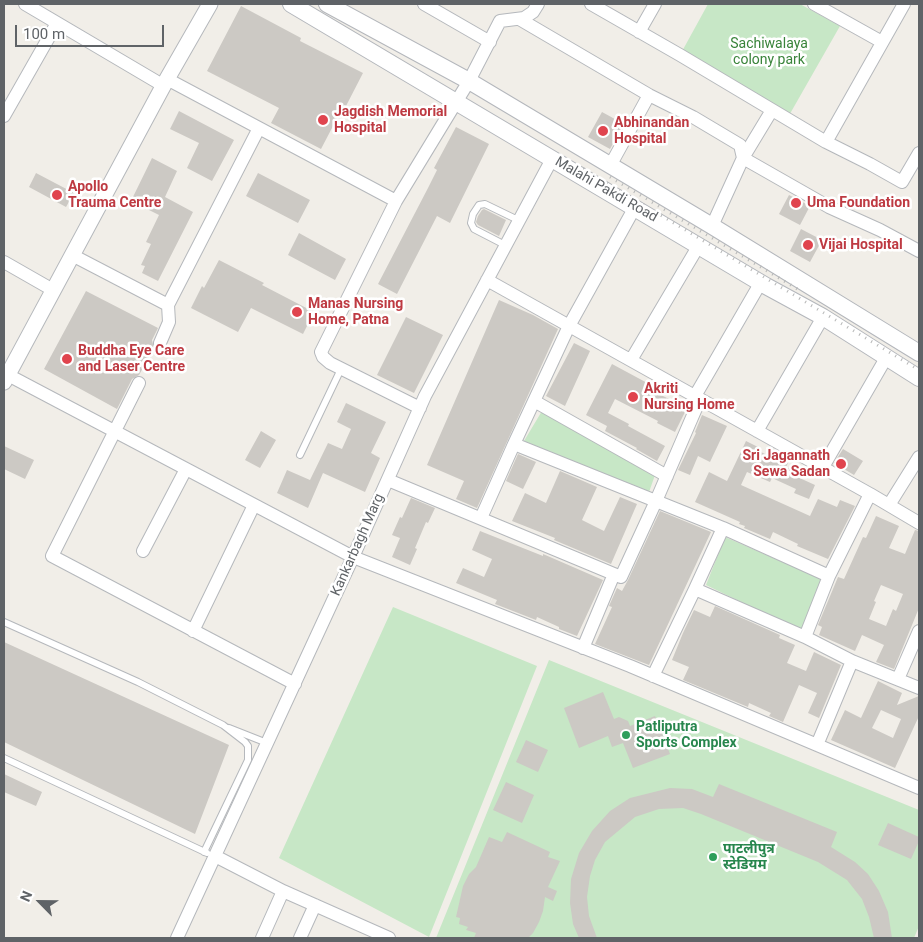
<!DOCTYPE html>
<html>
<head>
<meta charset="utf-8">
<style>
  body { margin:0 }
  #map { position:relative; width:923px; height:942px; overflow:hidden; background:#f1eee8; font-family:Roboto,sans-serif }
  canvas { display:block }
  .frame { position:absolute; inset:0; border:5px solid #5f6367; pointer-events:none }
  .north { position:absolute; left:15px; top:877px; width:50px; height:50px; -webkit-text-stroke:4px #fff; paint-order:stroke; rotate:293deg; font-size:14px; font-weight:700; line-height:20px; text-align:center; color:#5f6367 }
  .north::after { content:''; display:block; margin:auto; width:18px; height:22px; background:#5f6367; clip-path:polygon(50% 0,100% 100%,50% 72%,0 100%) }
  .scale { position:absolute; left:15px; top:25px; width:149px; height:22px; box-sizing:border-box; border:2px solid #5f6367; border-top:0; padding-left:6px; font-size:15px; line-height:18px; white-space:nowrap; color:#5f6367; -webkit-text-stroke:4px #fff; paint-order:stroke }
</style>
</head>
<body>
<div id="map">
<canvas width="923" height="942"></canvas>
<div class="frame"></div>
<div class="north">N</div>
<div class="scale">100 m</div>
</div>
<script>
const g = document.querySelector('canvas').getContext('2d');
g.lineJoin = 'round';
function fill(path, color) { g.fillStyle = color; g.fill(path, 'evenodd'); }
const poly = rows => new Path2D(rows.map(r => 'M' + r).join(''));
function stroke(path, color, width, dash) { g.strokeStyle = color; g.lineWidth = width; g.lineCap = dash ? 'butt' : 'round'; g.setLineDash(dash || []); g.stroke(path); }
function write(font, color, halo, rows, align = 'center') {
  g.font = font + ' Roboto,"Noto Sans Devanagari",sans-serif'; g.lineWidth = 5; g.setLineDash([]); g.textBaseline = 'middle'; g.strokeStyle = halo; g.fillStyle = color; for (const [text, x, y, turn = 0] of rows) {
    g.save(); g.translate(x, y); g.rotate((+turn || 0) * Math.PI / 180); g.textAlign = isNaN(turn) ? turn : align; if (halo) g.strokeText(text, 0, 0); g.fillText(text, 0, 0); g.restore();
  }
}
fill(poly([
  [708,4,800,4,840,26,787,119,680,55],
  [542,411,655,475,648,495,524,441],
  [725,537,824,580,803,632,706,585],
  [393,607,537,666,429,937,279,858],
  [549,660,919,810,919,926,914,938,436,938]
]), '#c7e7c6');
fill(poly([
  [241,6,301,38,300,41,363,73,346,106,344,105,321,149,271,123,279,108,207,71],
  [179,111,234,140,212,181,187,168,199,143,170,129],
  [602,112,624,124,610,149,588,137],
  [456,127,489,144,450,223,437,216,397,294,378,284,428,188,437,170,434,168],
  [152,158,177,171,165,197,193,212,158,281,142,273,145,266,141,265,151,244,146,242,159,215,131,201],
  [36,173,74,193,66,207,29,187],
  [258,173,310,200,298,223,246,196],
  [789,195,810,206,800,225,779,214],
  [484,209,506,220,499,236,478,225,476,222,478,216,482,210],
  [801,229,822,240,810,262,790,251],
  [299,233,346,259,335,280,288,255],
  [219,260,264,283,262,285,314,312,303,334,251,308,238,332,191,308,202,286,204,288],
  [86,291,158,328,152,340,154,348,139,375,132,379,117,409,44,369],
  [499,300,533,315,558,329,477,508,456,499,464,481,427,465],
  [406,317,443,335,414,393,377,375],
  [574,343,590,351,565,406,546,396],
  [612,364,651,385,649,389,687,408,675,432,657,423,658,421,615,399,608,413,629,424,628,426,665,446,657,461,636,449,637,448,605,431,607,426,586,415],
  [346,403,386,422,371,453,380,458,365,492,323,473,308,508,277,493,287,470,310,480,328,443,342,449,351,429,337,422],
  [702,415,727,426,710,462,698,456,690,475,678,470,696,433,695,432],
  [261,431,276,440,260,468,245,460],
  [746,441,760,448,759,451,773,458,776,453,790,459,786,467,795,471,793,475,815,485,809,499,794,493,796,489,772,478,770,482,747,472,741,485,810,516,818,499,837,507,840,500,855,506,828,559,797,546,798,544,773,532,770,539,744,528,745,526,739,524,740,522,695,502,709,472,727,481],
  [4,446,34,460,25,479,4,469],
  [843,449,863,461,854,475,834,463],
  [518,454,536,462,523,489,506,481],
  [560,471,597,487,582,520,604,531,620,497,637,504,611,564,554,540,555,538,512,521,525,493,546,503],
  [411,498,435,508,428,523,426,522,415,548,417,549,410,565,392,557,400,538,392,535,400,517,402,518],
  [660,511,711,532,649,665,595,644,612,607,609,606,617,588,622,591,628,580],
  [876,516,899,526,889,548,905,554,915,530,919,531,919,608,894,669,876,662,884,645,862,635,855,651,819,635,822,627,818,625,838,577,844,579,863,537,866,538],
  [881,585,903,594,896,611,893,609,886,626,869,619,876,602,874,601],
  [480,531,543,556,543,554,603,580,577,636,559,629,559,627,537,617,536,620,495,604,497,600,456,583,463,568,484,577,492,559,472,550],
  [715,606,780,635,779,638,795,645,787,663,806,671,814,652,841,665,819,718,808,713,817,693,799,685,783,722,769,716,771,713,749,703,748,707,683,680,689,667,672,660,683,633,694,610,710,617],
  [4,642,229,745,195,834,4,742],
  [878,681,902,693,897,705,919,696,919,716,895,768,831,740,845,710,861,718],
  [881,710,901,719,893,738,872,728],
  [603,692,614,719,619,717,628,721,630,726,655,716,670,754,633,768,623,743,612,747,608,736,579,748,564,708],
  [526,740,548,750,538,772,516,762],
  [4,774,42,792,36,806,4,792],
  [506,782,534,795,522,823,493,810],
  [719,784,837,832,831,847,855,862,868,874,879,891,888,912,892,938,874,938,869,917,862,899,847,880,818,862,701,814,683,808,659,809,635,817,605,842,595,860,590,876,587,897,589,916,597,938,579,938,573,924,570,903,571,879,579,853,592,831,610,811,630,798,670,788,692,789,713,797],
  [888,823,919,837,919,841,911,859,878,845],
  [507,832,550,852,548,857,560,861,548,887,557,891,553,901,545,897,543,911,539,922,533,933,528,938,474,938,476,933,466,930,468,927,459,924,460,918,456,917,463,886,469,874,476,867,489,837,502,842]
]), '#ccc9c4');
const service = poly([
  [505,245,474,229,471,223,473,214,479,205,485,204,518,220],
  [300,455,341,369],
  [4,622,138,682,223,725,245,742,248,746,248,760,204,852],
  [229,728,267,743],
  [4,758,207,853]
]);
const minor = poly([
  [25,4,164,86],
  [424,4,490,42],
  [591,4,680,55,826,142,870,164,902,182,919,153],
  [814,4,882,42],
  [521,20,649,95,693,117,740,145,743,158,829,207,880,230,919,251],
  [639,32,655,4],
  [167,79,396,201],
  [4,116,57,23],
  [826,142,904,4],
  [610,166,649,95],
  [635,207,569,326,514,444,723,528],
  [712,226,743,158,772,110],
  [72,255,168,305],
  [4,262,53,290],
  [487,280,870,494,919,523],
  [160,343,169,322,168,305,259,128],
  [631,360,699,245],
  [8,375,353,557,630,666,919,788],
  [139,383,52,556,295,684],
  [695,396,761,282],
  [534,401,667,476],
  [420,408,330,363,323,357,321,352,396,201,469,81,500,21,524,18,533,12,538,4],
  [757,431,823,317],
  [823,467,886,358],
  [388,480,621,577,656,501,700,399],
  [889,505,919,457],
  [481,518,514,444],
  [143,551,186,469],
  [829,576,870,494],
  [193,631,254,505],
  [805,637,829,576,723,528,695,589,805,637,852,661,919,688],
  [583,648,614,574],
  [653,676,695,589],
  [898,679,919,631],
  [817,745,852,661],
  [215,856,283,891,389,938],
  [177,938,353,557,425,396,552,159],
  [262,938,283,891],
  [300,938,315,905]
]);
const tertiary = poly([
  [4,382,167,79,210,4]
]);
const secondary = poly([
  [291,4,766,286,823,317,919,378],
  [327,4,469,81,712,226,919,353]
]);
stroke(service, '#b5b8bc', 8);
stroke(minor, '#b5b8bc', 14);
stroke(tertiary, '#b5b8bc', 17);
stroke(secondary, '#b4b7bc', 18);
stroke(service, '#fff', 6);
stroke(minor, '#fff', 12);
stroke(tertiary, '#fff', 15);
stroke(secondary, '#fff', 16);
stroke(poly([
  [577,165,919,370],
  [610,177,799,290]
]), '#b6b7b7', 3, [1, 6]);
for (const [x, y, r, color] of [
  [323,120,6,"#e0444e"],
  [603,131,6,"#e0444e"],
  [57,195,6,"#e0444e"],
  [796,203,6,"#e0444e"],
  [808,245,6,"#e0444e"],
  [297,312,6,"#e0444e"],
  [67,359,6,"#e0444e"],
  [633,397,6,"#e0444e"],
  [841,464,6,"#e0444e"],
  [626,735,5,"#2e9e5b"],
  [713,857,5,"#2e9e5b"]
]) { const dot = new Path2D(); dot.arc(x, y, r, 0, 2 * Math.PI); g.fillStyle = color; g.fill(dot); stroke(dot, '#fff', 2); }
write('14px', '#39843a', '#fff', [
  ["Sachiwalaya",769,44],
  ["colony park",769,60]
]);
write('bold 14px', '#be3a42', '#fff', [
  ["Jagdish Memorial",334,112],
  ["Hospital",334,128],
  ["Abhinandan",614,123],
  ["Hospital",614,139],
  ["Apollo",68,187],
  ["Trauma Centre",68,203],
  ["Uma Foundation",807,203],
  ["Vijai Hospital",819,245],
  ["Manas Nursing",308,304],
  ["Home, Patna",308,320],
  ["Buddha Eye Care",78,351],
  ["and Laser Centre",78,367],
  ["Akriti",644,389],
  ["Nursing Home",644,405],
  ["Sri Jagannath",830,456,"right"],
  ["Sewa Sadan",830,472,"right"]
], 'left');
write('14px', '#5f6367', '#fff', [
  ["Malahi Pakdi Road",606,190,30],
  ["Kankarbagh Marg",358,545,-66]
]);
write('bold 14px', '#27864d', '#fff', [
  ["Patliputra",636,727],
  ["Sports Complex",636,743],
  ["पाटलीपुत्र",723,849],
  ["स्टेडियम",723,865]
], 'left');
</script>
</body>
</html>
